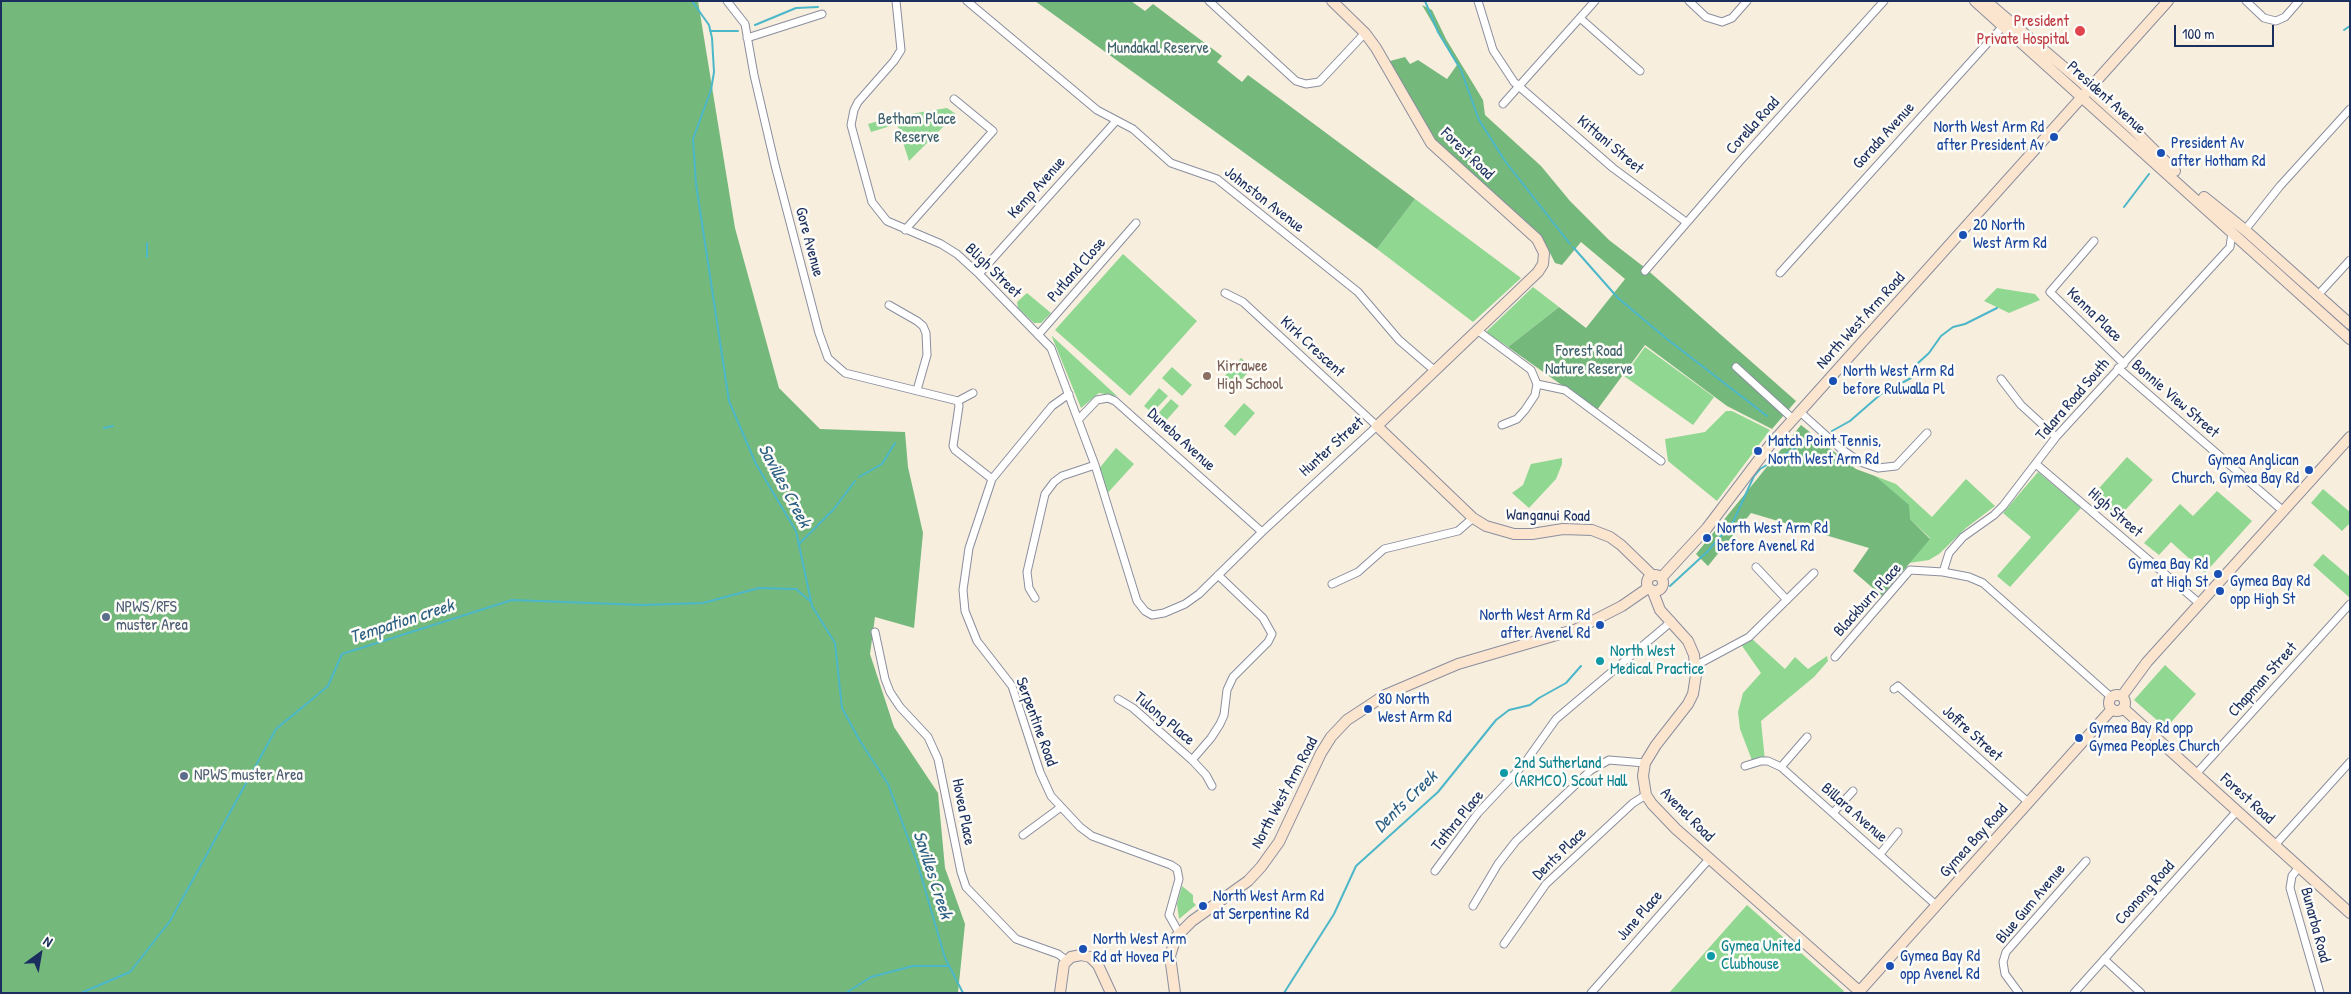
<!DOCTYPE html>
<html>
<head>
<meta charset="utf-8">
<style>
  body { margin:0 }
  #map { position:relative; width:2351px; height:994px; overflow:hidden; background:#f8eedd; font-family:"Patrick Hand",sans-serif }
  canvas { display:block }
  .frame { position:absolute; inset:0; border:2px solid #1b2f5e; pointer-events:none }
  .north { position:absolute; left:15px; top:929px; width:50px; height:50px; -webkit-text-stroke:4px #fdfcf7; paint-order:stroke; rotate:32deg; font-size:14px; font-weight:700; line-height:20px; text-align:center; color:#1b2f5e }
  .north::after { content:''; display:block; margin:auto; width:18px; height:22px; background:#1b2f5e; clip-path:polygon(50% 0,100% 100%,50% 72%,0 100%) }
  .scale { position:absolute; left:2174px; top:25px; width:100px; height:22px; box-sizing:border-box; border:2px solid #1b2f5e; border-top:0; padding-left:6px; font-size:15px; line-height:18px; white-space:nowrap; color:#1b2f5e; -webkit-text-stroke:4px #fdfcf7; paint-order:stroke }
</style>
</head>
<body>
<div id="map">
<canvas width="2351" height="994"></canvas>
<div class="frame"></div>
<div class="north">N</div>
<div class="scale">100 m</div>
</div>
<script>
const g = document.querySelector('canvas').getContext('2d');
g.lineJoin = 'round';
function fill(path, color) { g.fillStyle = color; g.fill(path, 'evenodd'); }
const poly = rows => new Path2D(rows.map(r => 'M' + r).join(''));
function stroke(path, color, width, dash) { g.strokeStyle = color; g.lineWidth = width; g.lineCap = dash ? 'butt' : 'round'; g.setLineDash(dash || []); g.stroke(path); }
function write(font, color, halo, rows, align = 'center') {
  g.font = font + ' "Patrick Hand",sans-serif'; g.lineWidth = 5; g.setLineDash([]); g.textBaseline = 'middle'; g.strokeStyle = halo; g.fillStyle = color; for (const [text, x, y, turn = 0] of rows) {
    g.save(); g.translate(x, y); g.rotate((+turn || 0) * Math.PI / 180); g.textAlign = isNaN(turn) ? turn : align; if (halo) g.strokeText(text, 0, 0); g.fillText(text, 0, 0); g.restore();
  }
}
fill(poly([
  [947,108,956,114,909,161,897,124,871,132,868,124,892,117],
  [1415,199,1521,278,1473,322,1377,249],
  [1123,254,1197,321,1130,396,1055,330],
  [1533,287,1559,307,1508,347,1486,332],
  [1997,288,2035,294,2040,300,2009,313,1984,301],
  [1027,293,1051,313,1041,323,1034,323,1018,308,1017,302],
  [1052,337,1052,336,1117,396,1099,393,1081,408],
  [1645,347,1714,397,1693,425,1624,376],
  [1241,358,1252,368,1232,390,1221,380],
  [1172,367,1192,385,1182,396,1162,378],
  [1159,388,1168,396,1152,413,1144,406],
  [1171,399,1179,406,1163,424,1155,417],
  [1244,403,1255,413,1235,436,1224,426],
  [1726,411,1732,411,1770,430,1717,501,1668,461,1665,439,1705,432],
  [1116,448,1134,464,1104,497,1097,471],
  [2127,457,2153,480,2118,518,2092,496],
  [1562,458,1562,464,1556,479,1529,508,1512,493,1523,485,1531,464],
  [2038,472,2081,508,2010,587,1997,576,2031,537,2003,513],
  [1875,476,1896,484,1932,517,1966,479,1995,506,1966,528,1939,554,1929,560,1909,563,1930,538,1910,519],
  [2323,489,2350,512,2350,523,2342,531,2311,503],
  [2217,491,2252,521,2205,573,2171,542,2159,555,2144,543,2180,504,2193,516],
  [2323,554,2350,577,2350,598,2313,565],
  [1750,637,1785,669,1795,657,1808,669,1827,656,1828,661,1814,677,1761,721,1765,761,1753,763,1740,729,1738,712,1743,693,1761,673,1740,643],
  [2165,665,2196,694,2166,728,2134,700],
  [1182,886,1193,895,1193,902,1196,905,1179,919,1177,904],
  [1747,905,1844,991,1842,993,1669,993]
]), '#90d792');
fill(poly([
  [1,1,698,1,735,228,779,388,820,429,905,432,908,467,923,533,914,628,875,617,870,654,894,727,938,793,945,868,965,924,958,993,1,993],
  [1035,1,1131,1,1145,11,1153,4,1222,56,1217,62,1242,82,1248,75,1415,199,1377,249],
  [1422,5,1432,10,1446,39,1483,100,1485,115,1541,166,1570,201,1609,240,1644,267,1796,401,1772,429,1727,406,1645,345,1597,410,1508,347,1559,307,1586,328,1625,279,1581,242,1562,265,1555,263,1545,243,1432,141,1390,61,1405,57,1410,64,1418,60,1447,79,1457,65],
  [1801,425,1856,469,1875,476,1909,505,1910,519,1930,539,1882,596,1853,571,1869,548,1751,513,1708,566,1696,554]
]), '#74b87c');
stroke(poly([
  [692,1,709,25,712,38,714,72,711,90,693,139,696,184,729,401,756,464,796,531,812,606,835,643,842,708,860,741,888,784,918,865,945,958,963,993],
  [1425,1,1438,32,1461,70,1479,120,1505,161,1570,244],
  [755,25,796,8,818,7],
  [2344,30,2350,26],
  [710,31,738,31],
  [2124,207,2149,174],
  [147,243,147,257],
  [1573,247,1618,298,1667,339,1767,416],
  [104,428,113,426],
  [1832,431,1850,421,1881,394,1911,378,1917,364,1929,353,1941,336,1953,327,1965,324,1997,308],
  [859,477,882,464,895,443],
  [799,544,833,510,855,481],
  [1670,586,1707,552,1733,522,1754,476,1760,469,1799,446,1818,438],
  [81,993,130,972,170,921,276,729,328,686,342,654,512,600,643,605,703,603,759,588,796,589,810,601],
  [846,993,871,977,913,966,949,966],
  [1284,993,1334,914,1356,866,1438,792,1496,720,1509,710,1530,705,1539,698,1566,683,1581,666]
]), '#4cb7c9', 2);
const street = poly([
  [727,1,745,24,754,75,775,165,819,333,828,358,845,373,958,401,959,406,953,446,955,450,992,479],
  [896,1,901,50,894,61,858,102,854,110,851,125,872,202,887,221,941,244,957,254,979,274,1051,348,1095,465,1137,601,1145,611,1152,615,1164,613,1185,604,1199,594,1262,532,1377,426,1243,302,1225,293],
  [967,1,1097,110,1133,129,1171,163,1217,179,1358,292,1399,340,1434,370],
  [1209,1,1296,81,1306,84,1319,82,1365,33],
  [1478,1,1493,50,1514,82,1613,168,1686,222],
  [1689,1,1706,17,1722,22,1732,18,1747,1],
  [2246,1,2264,18,2276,21,2285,17,2299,1],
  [1580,18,1640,71],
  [747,38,822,14],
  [1503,104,1595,1],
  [905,230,993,131,954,99],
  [2245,230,2280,186,2350,109],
  [2094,241,2050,292,2124,364],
  [1645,271,1740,161,1884,1],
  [1780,273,2003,26],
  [979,274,1116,121],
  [2318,295,2350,260],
  [889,305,917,321,923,326,926,333,927,355,917,390],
  [1477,330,1531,370,1537,384,1535,395,1525,410,1517,419,1502,425],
  [1038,335,1136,223],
  [1736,367,1793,419],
  [2118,368,2282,510],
  [2001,379,2021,405,2056,437],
  [1537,384,1565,390,1661,461],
  [1069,394,1052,406,992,479,969,548,963,590,965,611,977,641,1012,686,1040,772,1051,796,1080,827,1092,836,1171,865,1177,869,1179,879,1169,915,1179,933],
  [958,401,973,393],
  [1799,411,1840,448,1860,462,1878,468,1896,466,1927,433],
  [1078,420,1097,400,1108,398,1115,401,1262,532],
  [2036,464,2199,603],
  [1756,567,1787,600],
  [1943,572,1949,553,1963,537,1994,515,2003,506,2056,437,2230,247,2232,232],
  [1332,584,1358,572,1384,549,1458,531,1473,518],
  [1035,598,1029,588,1027,572,1045,494,1054,482,1062,476,1095,465],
  [875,632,885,679,890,692,900,707,928,737,938,759,961,872,966,887,1016,939,1058,954,1066,960],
  [1835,657,1910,570,1943,572,1969,577,1983,583,2111,697],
  [1695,666,1749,637,1814,573],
  [1894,689,1898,686,2028,802],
  [1118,699,1133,708,1192,760],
  [1745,766,1761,761,1768,761,1781,767,1936,905],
  [1781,767,1807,737],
  [2196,774,2350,604],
  [1212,786,1206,775,1192,760,1211,738,1220,724,1224,715,1227,690,1233,677,1268,642,1272,634,1263,618,1218,575],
  [1833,813,1853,791],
  [1023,835,1061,807],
  [2275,845,2350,762],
  [1880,854,1898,832],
  [2299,867,2292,876,2290,888,2320,993],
  [1435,871,1478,813,1524,764,1556,719,1672,621],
  [1473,906,1498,864,1516,841,1591,770,1609,760,1645,763],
  [1504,944,1546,884,1633,803,1646,795],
  [2104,959,2141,993],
  [1591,993,1710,858],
  [2019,993,2005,974,2003,962,2006,952,2086,861],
  [2074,993,2237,811]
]);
const secondary = poly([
  [1332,1,1365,33,1376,48,1431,143,1537,239,1544,253,1543,264,1538,272,1377,426,1473,518,1486,526,1514,534,1532,534,1563,529,1592,530,1610,537,1621,545,1652,575],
  [1975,1,2350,339],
  [1986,1,2079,80,2133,129,2175,171],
  [2204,197,2245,230,2350,324],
  '1647 583a8 8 0 1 1 16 0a8 8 0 1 1-16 0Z',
  [1662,577,1707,528,1770,445,2168,1],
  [1653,592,1660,610,1688,641,1694,655,1696,675,1693,694,1688,704,1656,745,1645,763,1643,776,1646,795,1652,804,1676,829,1859,991],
  '2109 703a8 8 0 1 1 16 0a8 8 0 1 1-16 0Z',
  [2122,696,2147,662,2350,437],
  [2123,708,2350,913],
  [1060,993,1064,964,1071,957,1081,955,1090,957,1098,965,1111,993],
  [1175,993,1170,956,1176,937,1192,921,1248,881,1261,867,1279,842,1321,753,1331,737,1347,720,1385,695,1458,664,1577,629,1622,606,1648,588],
  [1858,993,2112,709]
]);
stroke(street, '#8a8e9e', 9);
stroke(secondary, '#8a8e9e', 12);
stroke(street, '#fff', 7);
stroke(secondary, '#fce5cf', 10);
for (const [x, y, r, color] of [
  [2080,31,6,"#e0444e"],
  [2054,137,5,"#1a4fb4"],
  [2161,153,5,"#1a4fb4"],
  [1963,235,5,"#1a4fb4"],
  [1207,376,5,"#8d6e63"],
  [1833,381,5,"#1a4fb4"],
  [1758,451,5,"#1a4fb4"],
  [2309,470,5,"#1a4fb4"],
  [1707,538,5,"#1a4fb4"],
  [2218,574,5,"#1a4fb4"],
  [2220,591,5,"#1a4fb4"],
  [106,617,5,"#5c6f8a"],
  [1600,625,5,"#1a4fb4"],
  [1600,661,5,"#0f9aa8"],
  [1368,709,5,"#1a4fb4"],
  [2079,738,5,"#1a4fb4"],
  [1504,773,5,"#0f9aa8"],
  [184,776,5,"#5c6f8a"],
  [1203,906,5,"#1a4fb4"],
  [1083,949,5,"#1a4fb4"],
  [1711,956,5,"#0f9aa8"],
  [1890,966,5,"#1a4fb4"]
]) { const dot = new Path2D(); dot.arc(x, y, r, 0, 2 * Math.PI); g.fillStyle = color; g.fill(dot); stroke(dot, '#fdfcf7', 2); }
write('16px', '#be3a42', '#fdfcf7', [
  ["President",2069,22],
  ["Private Hospital",2069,40]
], 'right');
write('16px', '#3e616e', '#fdfcf7', [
  ["Mundakal Reserve",1158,49],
  ["Betham Place",917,120],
  ["Reserve",917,138],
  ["Forest Road",1589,352],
  ["Nature Reserve",1589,370]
]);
write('16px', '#1b2f5e', '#fdfcf7', [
  ["President Avenue",2106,98,42],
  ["Corella Road",1753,126,-48],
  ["Gorada Avenue",1884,136,-48],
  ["Kittani Street",1610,145,40],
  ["Forest Road",1467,154,44],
  ["Kemp Avenue",1037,188,-48],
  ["Johnston Avenue",1264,200,38],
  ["Gore Avenue",809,242,75],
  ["Putland Close",1077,270,-49],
  ["Bligh Street",993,271,44],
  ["Kenna Place",2094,315,44],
  ["North West Arm Road",1861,321,-48],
  ["Kirk Crescent",1312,347,43],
  ["Bonnie View Street",2175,399,41],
  ["Talara Road South",2073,400,-49],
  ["Duneba Avenue",1181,440,42],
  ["Hunter Street",1332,447,-42],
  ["High Street",2115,513,41],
  ["Wanganui Road",1548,516,1],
  ["Blackburn Place",1868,600,-48],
  ["Chapman Street",2263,680,-48],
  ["Tulong Place",1164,719,40],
  ["Serpentine Road",1036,722,70],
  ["Joffre Street",1972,734,42],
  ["North West Arm Road",1285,793,-62],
  ["Forest Road",2247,799,42],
  ["Hovea Place",963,812,79],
  ["Billara Avenue",1854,813,41],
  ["Avenel Road",1687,815,45],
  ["Tathra Place",1458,821,-51],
  ["Gymea Bay Road",1974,841,-48],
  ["Dents Place",1560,854,-44],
  ["Coonong Road",2145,893,-48],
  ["Blue Gum Avenue",2031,904,-50],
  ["June Place",1640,916,-49],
  ["Bunarba Road",2315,925,75]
]);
write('16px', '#164399', '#fdfcf7', [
  ["North West Arm Rd",2044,128,"right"],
  ["after President Av",2044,146,"right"],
  ["President Av",2171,144],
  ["after Hotham Rd",2171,162],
  ["20 North",1973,226],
  ["West Arm Rd",1973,244],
  ["North West Arm Rd",1843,372],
  ["before Rulwalla Pl",1843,390],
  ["Match Point Tennis,",1768,442],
  ["North West Arm Rd",1768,460],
  ["Gymea Anglican",2299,461,"right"],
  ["Church, Gymea Bay Rd",2299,479,"right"],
  ["North West Arm Rd",1717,529],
  ["before Avenel Rd",1717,547],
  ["Gymea Bay Rd",2208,565,"right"],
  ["at High St",2208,583,"right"],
  ["Gymea Bay Rd",2230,582],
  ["opp High St",2230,600],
  ["North West Arm Rd",1590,616,"right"],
  ["after Avenel Rd",1590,634,"right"],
  ["80 North",1378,700],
  ["West Arm Rd",1378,718],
  ["Gymea Bay Rd opp",2089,729],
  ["Gymea Peoples Church",2089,747],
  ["North West Arm Rd",1213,897],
  ["at Serpentine Rd",1213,915],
  ["North West Arm",1093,940],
  ["Rd at Hovea Pl",1093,958],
  ["Gymea Bay Rd",1900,957],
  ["opp Avenel Rd",1900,975]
], 'left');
write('16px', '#785e54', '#fdfcf7', [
  ["Kirrawee",1217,367],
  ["High School",1217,385]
], 'left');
write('16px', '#4e5e75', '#fdfcf7', [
  ["NPWS/RFS",116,608],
  ["muster Area",116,626],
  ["NPWS muster Area",194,776]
], 'left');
write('16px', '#0d838f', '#fdfcf7', [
  ["North West",1610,652],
  ["Medical Practice",1610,670],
  ["2nd Sutherland",1514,764],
  ["(ARMCO) Scout Hall",1514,782],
  ["Gymea United",1721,947],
  ["Clubhouse",1721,965]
], 'left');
write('italic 18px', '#2c5f83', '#fdfcf7', [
  ["Savilles Creek",784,486,62],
  ["Tempation creek",402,622,-18],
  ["Dents Creek",1406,802,-44],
  ["Savilles Creek",932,875,72]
]);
</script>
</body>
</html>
